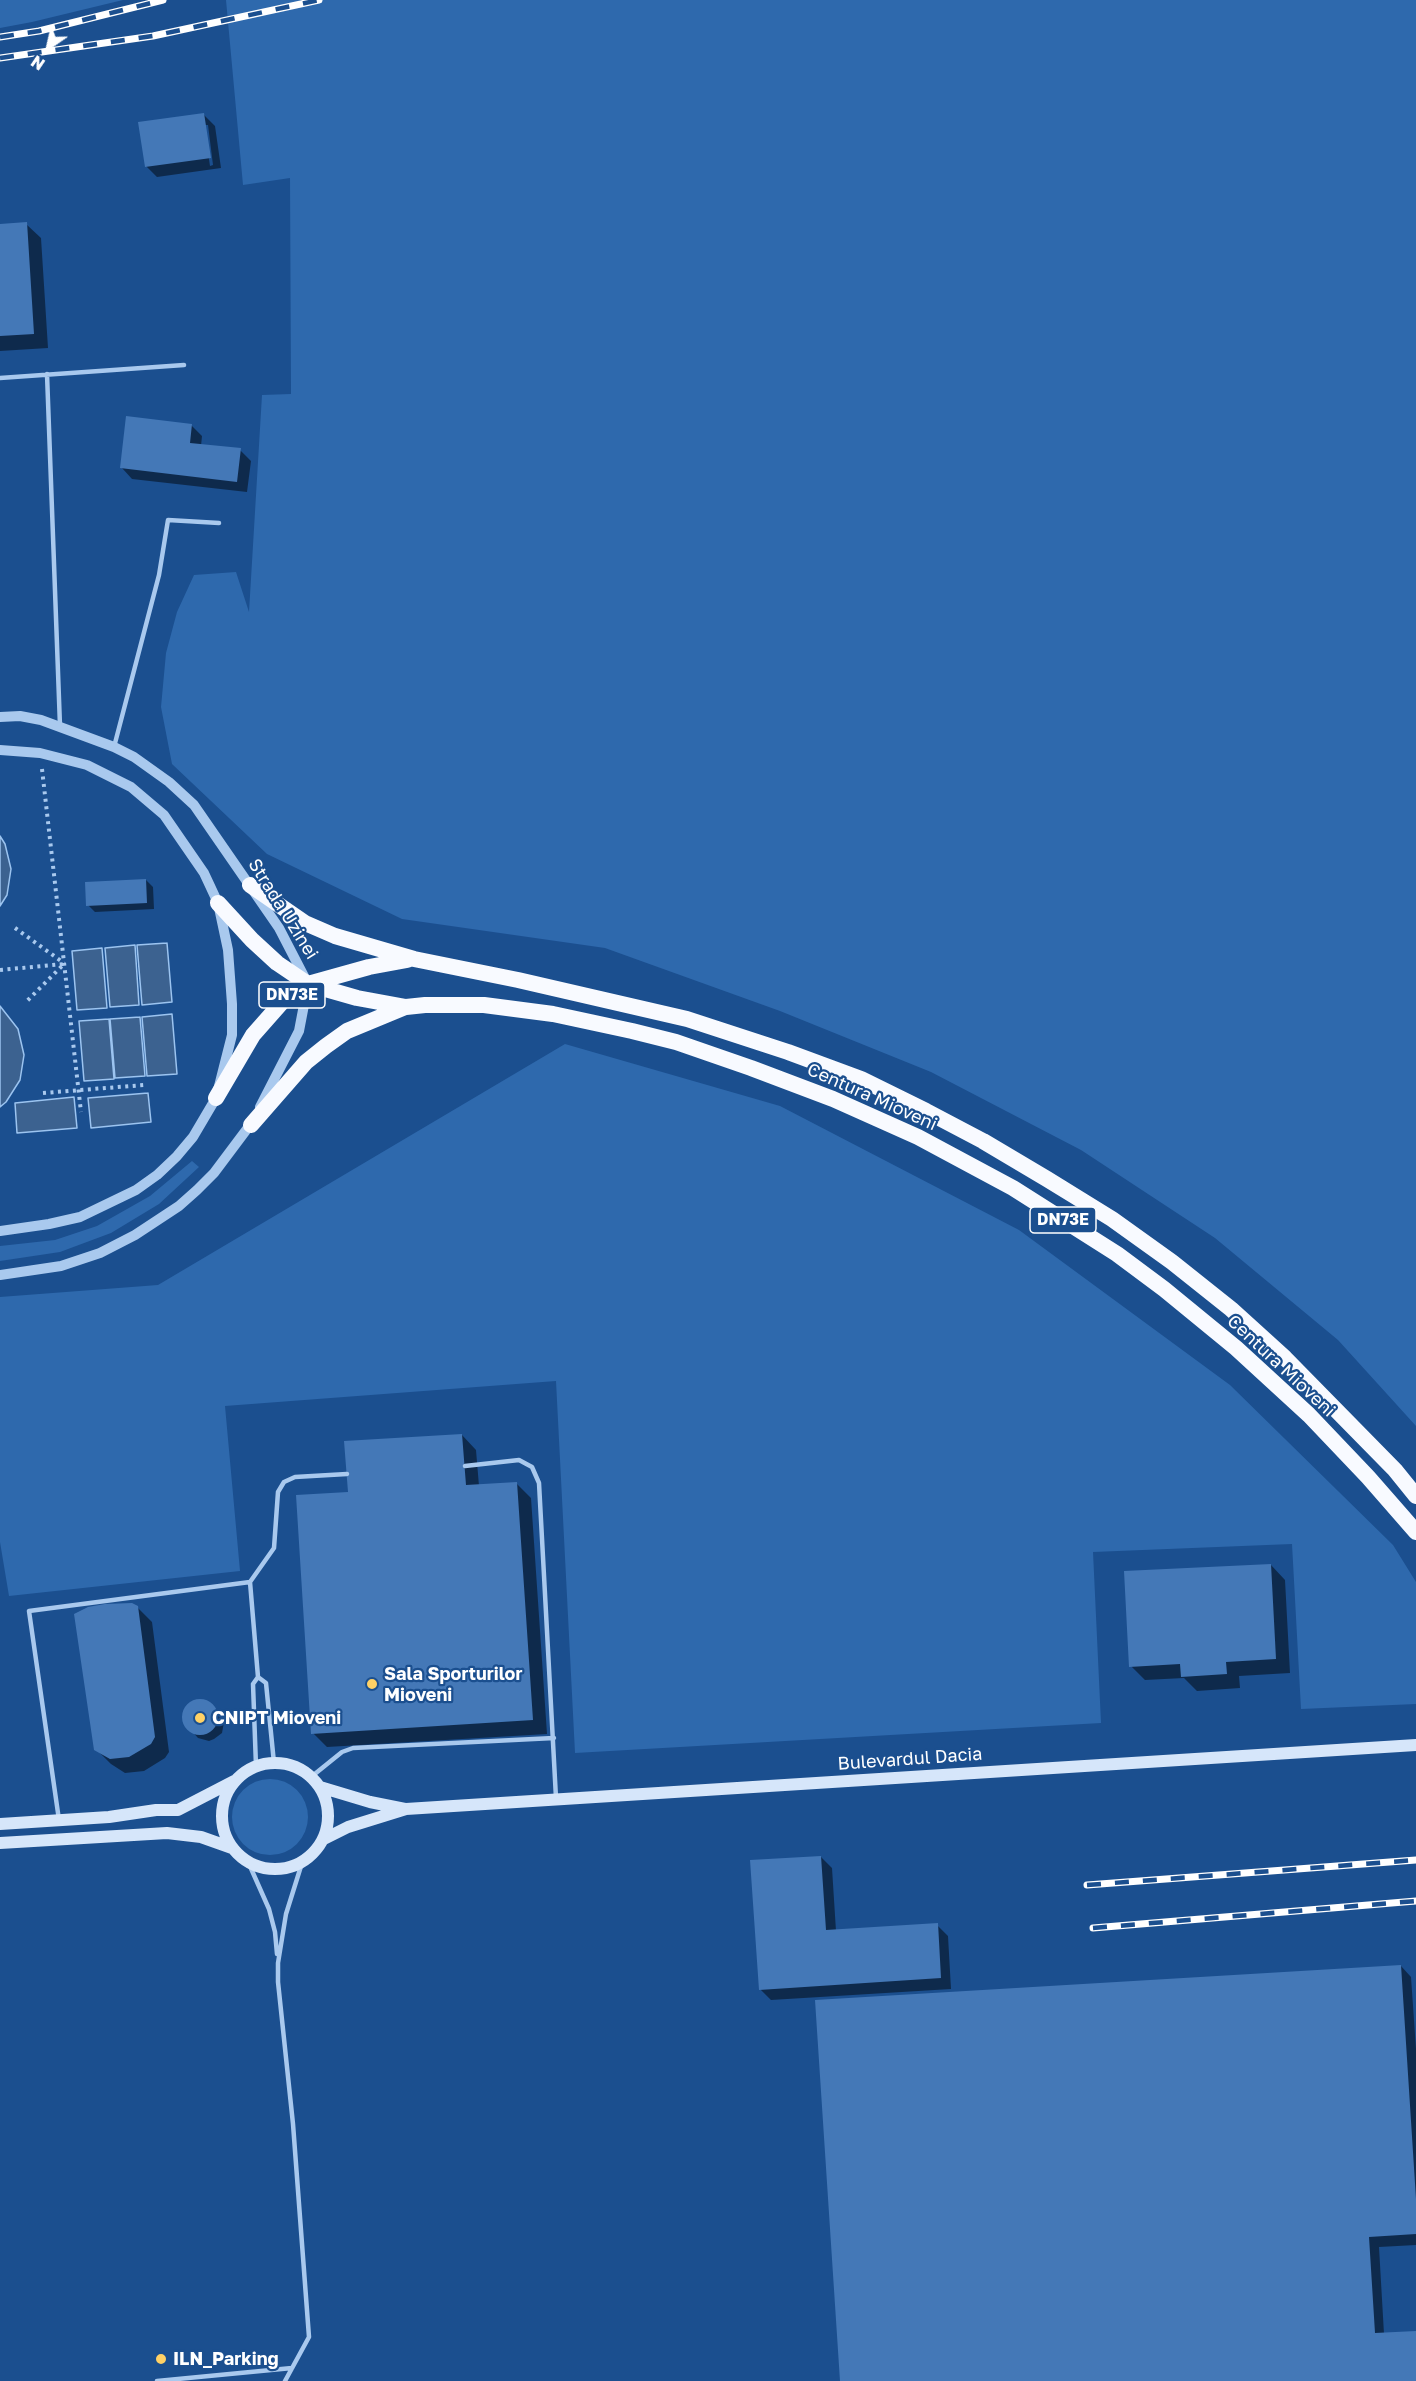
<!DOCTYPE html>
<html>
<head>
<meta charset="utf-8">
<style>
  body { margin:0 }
  #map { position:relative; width:1416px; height:2381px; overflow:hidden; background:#1b4f8f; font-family:"Golos Text",sans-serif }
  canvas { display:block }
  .north { position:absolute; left:18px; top:18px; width:60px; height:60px; -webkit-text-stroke:4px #1b4f8f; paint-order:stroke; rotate:214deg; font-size:16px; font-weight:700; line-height:24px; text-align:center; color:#fff }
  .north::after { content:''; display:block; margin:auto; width:21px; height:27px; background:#fff; clip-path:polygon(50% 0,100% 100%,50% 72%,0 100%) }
</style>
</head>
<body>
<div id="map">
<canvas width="1416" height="2381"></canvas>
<div class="north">N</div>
</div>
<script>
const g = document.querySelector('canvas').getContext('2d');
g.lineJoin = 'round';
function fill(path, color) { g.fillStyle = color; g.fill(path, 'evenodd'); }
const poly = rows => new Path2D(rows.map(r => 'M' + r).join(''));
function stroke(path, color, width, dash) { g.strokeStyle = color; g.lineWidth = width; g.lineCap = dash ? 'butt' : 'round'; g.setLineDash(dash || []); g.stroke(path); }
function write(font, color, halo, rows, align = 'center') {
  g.font = font + ' "Golos Text",sans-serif'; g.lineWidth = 4.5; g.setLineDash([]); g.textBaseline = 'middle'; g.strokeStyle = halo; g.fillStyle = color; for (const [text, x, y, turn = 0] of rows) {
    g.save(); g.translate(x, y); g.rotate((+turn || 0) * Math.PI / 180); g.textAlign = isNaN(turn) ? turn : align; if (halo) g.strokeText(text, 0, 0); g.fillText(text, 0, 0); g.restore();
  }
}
fill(poly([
  [0,0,123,0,32,22,0,28],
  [226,0,1416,0,1416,1426,1338,1340,1215,1238,1081,1150,931,1072,780,1011,605,948,402,919,267,854,172,764,161,707,166,653,177,612,194,575,236,572,249,612,262,395,291,394,290,178,243,185],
  [565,1044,780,1106,1019,1230,1230,1385,1393,1545,1416,1582,1416,1704,1301,1709,1292,1544,1093,1552,1101,1723,575,1753,556,1381,225,1406,240,1571,9,1596,0,1542,0,1297,158,1285],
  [192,1161,199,1167,159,1204,111,1233,60,1252,0,1261,0,1246,55,1240,97,1226,150,1196],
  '232 1817a38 38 0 1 1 76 0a38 38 0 1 1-76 0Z'
]), '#2e69ad');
const water = poly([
  [0,836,5,844,11,869,7,895,0,906,0,836],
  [167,943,172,1002,142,1005,137,945,167,943],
  [135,945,139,1005,110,1007,105,948,135,945],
  [102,948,107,1008,77,1010,72,951,102,948],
  [0,1006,18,1029,24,1055,20,1080,6,1102,0,1107,0,1006],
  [172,1014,177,1074,147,1076,142,1017,172,1014],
  [140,1017,145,1076,115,1078,110,1019,140,1017],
  [109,1019,114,1079,84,1081,79,1021,109,1019],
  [148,1093,151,1122,91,1128,88,1098,148,1093],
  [74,1097,77,1128,17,1133,15,1103,74,1097]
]);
fill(water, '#3c6290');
stroke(water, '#9cc4f0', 1.5);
fill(poly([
  [204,115,215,126,221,168,157,177,146,166],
  [204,125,208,125,213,165,210,166],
  [26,224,41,238,48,348,0,351,0,225],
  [191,425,202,436,201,446,240,450,251,461,247,492,132,479,122,468],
  [146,880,153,887,154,909,95,912,88,905],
  [462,1435,476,1450,479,1486,517,1484,531,1498,547,1734,327,1747,313,1733,349,1493],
  [1271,1565,1285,1580,1290,1673,1239,1676,1240,1688,1197,1691,1184,1678,1145,1680,1131,1666],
  [137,1607,152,1622,169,1752,165,1758,144,1771,125,1773,111,1764,96,1749],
  [196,1701,207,1702,211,1705,219,1712,224,1722,222,1733,214,1739,209,1741,198,1738,184,1722,183,1716,187,1706],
  [821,1857,832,1868,836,1931,937,1925,948,1936,951,1989,771,2000,760,1989],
  [1401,1966,1411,1977,1416,2049,1416,2245,1379,2247,1384,2334,1416,2332,1416,2381,841,2381]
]), '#0007');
fill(poly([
  [204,113,211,158,145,167,138,122],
  [27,222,34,334,0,336,0,224],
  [126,416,192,424,190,443,241,448,237,482,120,468],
  [146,879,147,903,86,906,85,882],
  [462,1434,466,1485,517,1482,533,1720,311,1734,296,1495,348,1492,344,1441],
  [1271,1564,1276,1659,1226,1662,1227,1674,1181,1677,1180,1664,1129,1667,1124,1571],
  [132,1603,138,1606,155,1737,151,1744,129,1757,110,1759,94,1750,74,1614,88,1607,105,1604],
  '182 1717a18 18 0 1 1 36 0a18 18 0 1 1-36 0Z',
  [821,1856,826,1930,938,1923,941,1978,759,1990,750,1860],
  [1401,1965,1416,2199,1416,2234,1369,2237,1375,2333,1416,2331,1416,2381,840,2381,815,2000]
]), '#4478b7');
stroke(poly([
  [42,769,81,1112],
  [15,928,64,963],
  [0,970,64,964,25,1003],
  [43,1093,144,1085]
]), '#a9c9ee', 4, [3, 4.5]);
stroke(poly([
  [47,374,60,726],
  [0,378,184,365],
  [114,747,159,575,168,520,219,523],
  [465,1466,519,1460,532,1467,539,1483,556,1798],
  [258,1677,266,1683,274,1763],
  [256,1766,253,1684,258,1677,250,1582,274,1548,278,1492,284,1482,295,1477,347,1474],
  [311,1777,342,1752,353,1748,554,1738],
  [59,1820,29,1611,250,1582],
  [249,1864,269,1909,275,1932,277,1954],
  [157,2381,292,2368],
  [285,2381,309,2337,293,2124,278,1982,278,1963,286,1914,302,1863]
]), '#a9c9ee', 4.5);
stroke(poly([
  [0,717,20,716,41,720,114,747,134,757,169,782,194,805,279,928,308,984,299,1031,260,1107],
  [0,750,40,753,87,765,131,787,164,815,204,873,218,903,228,950,232,1004,232,1035,216,1098,193,1137,177,1156,157,1175,136,1190,80,1217,49,1224,0,1231],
  [0,1275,61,1266,100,1253,135,1235,179,1206,197,1190,214,1173,253,1121]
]), '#a9c9ee', 10);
stroke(poly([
  '222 1816a53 53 0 1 1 106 0a53 53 0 1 1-106 0Z',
  [320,1787,370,1802,405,1809],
  [0,1824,109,1817,156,1810,178,1810,234,1781],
  [324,1839,348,1827,406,1809,1416,1745],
  [0,1843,167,1833,201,1837,232,1848]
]), '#d6e6fa', 12);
stroke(poly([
  [250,885,305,923,335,936,414,959,518,980,687,1019,788,1052,861,1079,926,1111,983,1141,1047,1179,1112,1219,1172,1262,1231,1309,1285,1358,1395,1470,1416,1496],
  [218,903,252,940,277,963,308,984,357,998,406,1007,425,1005,484,1005,553,1014,632,1031,676,1042,751,1068,833,1099,918,1137,1013,1188,1117,1254,1164,1289,1236,1348,1309,1415,1368,1477,1416,1532],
  [216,1098,253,1035,283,1001,308,984,369,967,407,960],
  [251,1125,306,1062,326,1046,347,1031,405,1007]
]), '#f8faff', 16);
const rail = poly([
  [0,37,39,31,163,0],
  [0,58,153,36,319,0],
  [1087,1885,1416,1860],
  [1093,1928,1416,1901]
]);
stroke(rail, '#fff', 7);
stroke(rail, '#1b4f8f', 4.5, [14]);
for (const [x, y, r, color] of [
  [372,1684,6,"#ffd166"],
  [200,1718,6,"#ffd166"],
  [161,2359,6,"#ffd166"]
]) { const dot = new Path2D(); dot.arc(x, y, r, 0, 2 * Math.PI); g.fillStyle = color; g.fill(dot); stroke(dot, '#1b4f8f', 2); }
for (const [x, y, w] of [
  [292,995,66],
  [1063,1220,66]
]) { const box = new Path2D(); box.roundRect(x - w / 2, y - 13, w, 26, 4.5); g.fillStyle = '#1b4f8f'; g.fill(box); stroke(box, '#fff', 1.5); }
write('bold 16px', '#fff', null, [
  ["DN73E",292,995],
  ["DN73E",1063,1220]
]);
write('18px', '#fff', '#1b4f8f', [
  ["Strada Uzinei",283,909,58],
  ["Centura Mioveni",872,1097,24],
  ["Centura Mioveni",1281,1366,43],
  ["Bulevardul Dacia",910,1759,-4]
]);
write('bold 18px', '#fff', '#1b4f8f', [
  ["Sala Sporturilor",384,1674],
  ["Mioveni",384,1695],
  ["CNIPT Mioveni",212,1718],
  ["ILN_Parking",173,2359]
], 'left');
</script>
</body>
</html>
